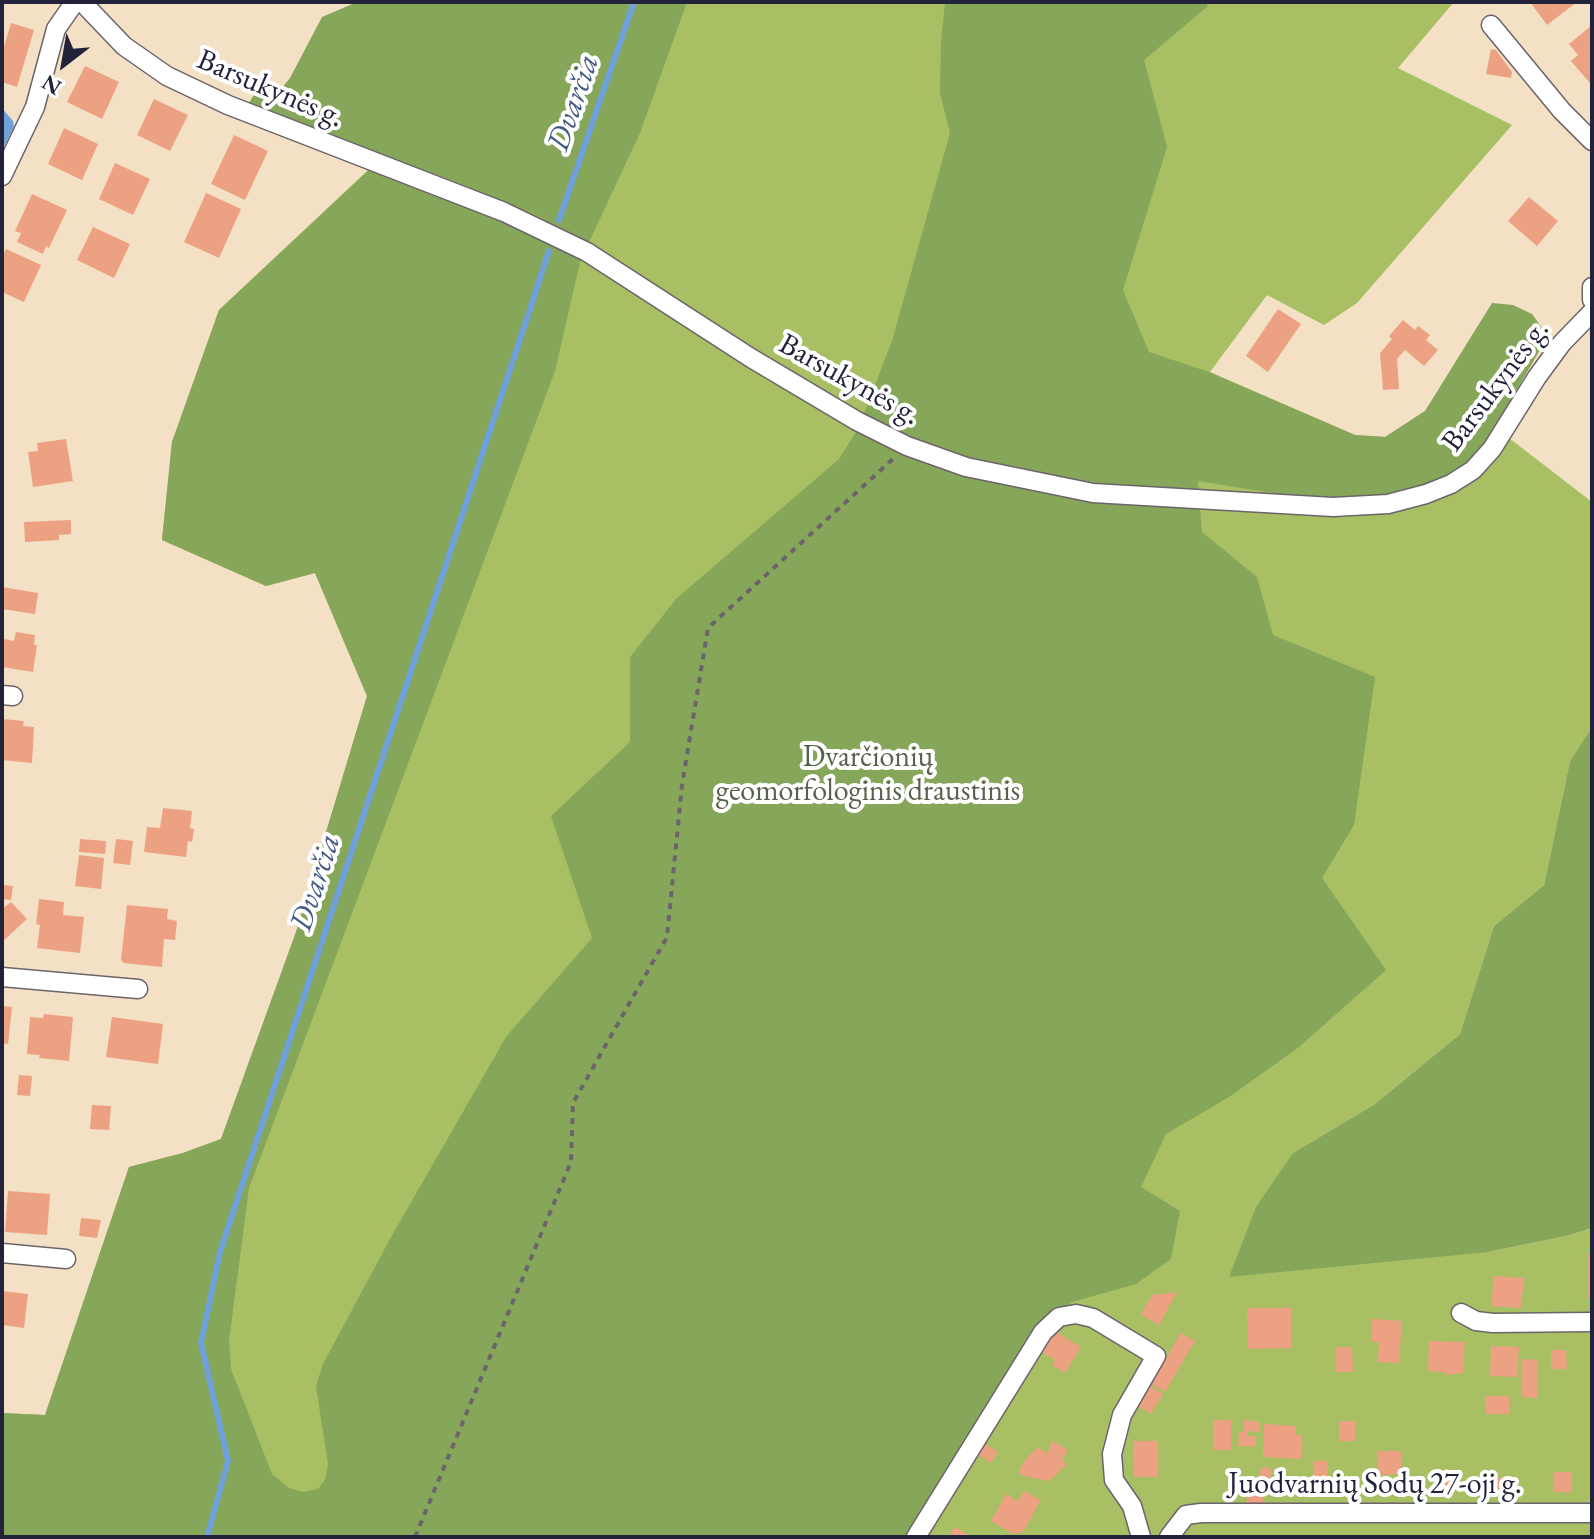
<!DOCTYPE html>
<html>
<head>
<meta charset="utf-8">
<style>
  body { margin:0 }
  #map { position:relative; width:1594px; height:1539px; overflow:hidden; background:#f3e0c5; font-family:"EB Garamond",serif }
  canvas { display:block }
  .frame { position:absolute; inset:0; border:4px solid #22223b; pointer-events:none }
  .north { position:absolute; left:24px; top:24px; width:80px; height:80px; -webkit-text-stroke:6px #fff; paint-order:stroke; rotate:211deg; font-size:22px; font-weight:700; line-height:32px; text-align:center; color:#22223b }
  .north::after { content:''; display:block; margin:auto; width:28px; height:36px; background:#22223b; clip-path:polygon(50% 0,100% 100%,50% 72%,0 100%) }
</style>
</head>
<body>
<div id="map">
<canvas width="1594" height="1539"></canvas>
<div class="frame"></div>
<div class="north">N</div>
</div>
<script>
const g = document.querySelector('canvas').getContext('2d');
g.lineJoin = 'round';
function fill(path, color) { g.fillStyle = color; g.fill(path, 'evenodd'); }
const poly = rows => new Path2D(rows.map(r => 'M' + r).join(''));
function stroke(path, color, width, dash) { g.strokeStyle = color; g.lineWidth = width; g.lineCap = dash ? 'butt' : 'round'; g.setLineDash(dash || []); g.stroke(path); }
function write(font, color, halo, rows, align = 'center') {
  g.font = font + ' "EB Garamond",serif'; g.lineWidth = 8; g.setLineDash([]); g.textBaseline = 'middle'; g.strokeStyle = halo; g.fillStyle = color; for (const [text, x, y, turn = 0] of rows) {
    g.save(); g.translate(x, y); g.rotate((+turn || 0) * Math.PI / 180); g.textAlign = isNaN(turn) ? turn : align; if (halo) g.strokeText(text, 0, 0); g.fillText(text, 0, 0); g.restore();
  }
}
fill(poly([
  [378,2,1454,2,1398,68,1512,125,1357,303,1324,325,1267,295,1210,372,1355,435,1386,437,1425,411,1496,428,1592,502,1592,727,1570,761,1544,885,1494,926,1460,1034,1375,1104,1293,1153,1488,1252,1566,1236,1592,1228,1592,1537,2,1537,2,1413,45,1415,129,1167,183,1153,221,1139,296,932,367,696,315,573,266,586,162,540,172,442,219,310,368,170]
]), '#a8bf64');
fill(poly([
  [357,2,687,2,640,133,589,242,532,213,454,181,247,106,257,90,281,89,290,78,322,17],
  [945,2,1206,2,1208,6,1144,60,1167,147,1123,290,1149,352,1209,372,1355,435,1385,437,1425,411,1492,303,1513,305,1532,314,1548,336,1480,453,1462,470,1434,483,1384,496,1309,499,1198,481,1202,532,1257,577,1273,635,1375,677,1354,825,1322,878,1386,970,1299,1047,1229,1097,1166,1134,1141,1187,1180,1211,1171,1259,1136,1284,1072,1302,1035,1335,906,1537,2,1537,2,1413,45,1415,129,1167,183,1153,221,1139,296,932,367,696,315,573,266,586,162,540,172,442,219,310,369,170,504,221,581,258,555,371,249,1188,229,1341,231,1369,272,1474,289,1488,303,1492,318,1489,325,1480,328,1464,316,1386,323,1364,390,1239,506,1037,592,938,551,816,630,742,630,657,677,598,839,459,858,429,892,341,950,133,940,93,941,42],
  [1592,727,1592,1228,1566,1236,1488,1252,1229,1277,1256,1207,1293,1153,1375,1104,1460,1034,1494,926,1544,885,1570,761]
]), '#86a65a');
fill(poly([
  [2,108,13,121,14,127,2,150]
]), '#6fa2db');
stroke(poly([
  [559,220,634,2],
  [207,1537,228,1461,201,1343,220,1252,549,251]
]), '#6fa2db', 6);
fill(poly([
  [1530,2,1577,2,1547,25],
  [11,23,34,30,17,87,2,82,2,53],
  [1592,25,1592,81,1590,83,1571,61,1578,55,1569,44],
  [1491,49,1496,50,1512,72,1511,78,1486,74],
  [85,66,119,82,102,119,67,102],
  [154,99,188,115,170,151,137,135],
  [64,128,98,144,82,180,48,164],
  [234,135,268,151,245,200,211,184],
  [115,163,150,179,133,215,99,199],
  [206,193,241,209,219,258,184,242],
  [32,194,67,210,49,248,46,246,43,254,17,242,21,233,15,231],
  [1529,197,1558,221,1537,246,1508,221],
  [93,227,130,244,114,278,77,260],
  [6,249,41,265,24,302,2,292,2,258],
  [1278,309,1301,324,1268,372,1246,356],
  [1403,320,1415,330,1418,326,1430,335,1426,340,1438,350,1424,366,1405,350,1397,359,1399,389,1383,390,1380,353,1392,339,1389,336],
  [66,439,73,481,33,487,28,452,38,451,37,443],
  [71,520,71,534,59,535,59,540,25,542,24,522],
  [2,587,38,593,35,614,2,609],
  [16,632,35,635,34,645,37,645,33,672,2,667,4,639,14,641],
  [2,719,24,721,23,726,34,727,32,763,2,760],
  [163,808,192,811,190,828,194,829,192,842,188,841,186,857,144,852,147,827,160,828],
  [80,839,106,841,105,854,79,852],
  [116,839,133,841,130,865,113,863],
  [79,855,104,858,101,889,75,886],
  [2,885,13,886,11,900,2,899],
  [39,899,64,902,63,915,84,917,80,953,37,948,40,925,36,924],
  [11,902,27,919,2,942,2,909],
  [127,905,168,909,167,919,177,921,175,940,164,939,162,967,124,963,121,960],
  [2,1006,12,1007,8,1044,2,1043],
  [44,1014,73,1017,69,1061,39,1058,40,1055,27,1054,30,1017,43,1018],
  [112,1017,163,1024,158,1064,106,1057],
  [19,1075,32,1076,30,1096,17,1095],
  [92,1105,111,1106,109,1130,90,1129],
  [8,1191,50,1194,47,1235,5,1232],
  [81,1218,101,1220,97,1238,79,1236],
  [1588,1254,1592,1254,1592,1298,1588,1298],
  [1494,1276,1524,1278,1521,1308,1491,1306],
  [2,1291,28,1294,24,1328,2,1325],
  [1177,1292,1159,1325,1141,1315,1152,1295],
  [1247,1308,1291,1308,1291,1348,1248,1349],
  [1372,1319,1402,1321,1399,1363,1378,1362,1379,1342,1371,1342],
  [1051,1329,1081,1347,1065,1373,1052,1365,1055,1360,1039,1350],
  [1181,1333,1195,1341,1165,1392,1151,1384],
  [1429,1341,1465,1342,1463,1373,1445,1375,1445,1372,1428,1371],
  [1491,1346,1519,1347,1517,1377,1490,1376],
  [1336,1347,1352,1347,1353,1372,1336,1372],
  [1551,1350,1566,1350,1567,1369,1551,1369],
  [1522,1359,1538,1360,1537,1398,1521,1397],
  [1148,1385,1163,1394,1151,1414,1136,1405],
  [1485,1396,1509,1396,1509,1414,1485,1414],
  [1213,1420,1231,1420,1231,1450,1213,1450],
  [1244,1420,1260,1422,1260,1432,1248,1431,1248,1436,1256,1436,1256,1447,1238,1446,1239,1432,1243,1432],
  [1339,1421,1355,1421,1355,1441,1339,1441],
  [1264,1424,1296,1426,1296,1435,1302,1435,1301,1459,1263,1457],
  [1053,1441,1068,1450,1062,1460,1067,1464,1052,1479,1047,1481,1021,1475,1019,1470,1029,1455,1038,1448,1047,1453],
  [1133,1441,1158,1441,1158,1477,1134,1477],
  [985,1444,998,1452,991,1463,979,1455],
  [1377,1451,1401,1451,1401,1474,1378,1475],
  [1313,1461,1327,1461,1328,1478,1313,1478],
  '1260 1473a6 6 0 1 1 12 0a6 6 0 1 1-12 0Z',
  [1438,1471,1457,1471,1458,1490,1438,1490],
  [1553,1472,1572,1472,1572,1492,1553,1492],
  [1512,1477,1513,1490,1495,1491,1494,1478],
  [1024,1491,1041,1500,1023,1532,1013,1534,991,1521,1006,1494,1018,1501],
  [1247,1492,1263,1492,1263,1507,1246,1507],
  [955,1527,972,1537,949,1537]
]), '#eca282');
const minor = poly([
  [82,2,124,46,167,76,228,105,504,212,587,252,751,358,857,421,907,446,966,467,1093,493,1333,507,1388,504,1426,494,1451,484,1473,470,1492,449,1537,377,1562,343,1592,312],
  [1491,25,1562,111,1592,141],
  [2,176,35,107,56,29,72,6,77,2],
  [1592,287,1592,300],
  [2,695,13,696],
  [2,977,138,989],
  [2,1253,66,1259],
  [1461,1313,1476,1321,1493,1323,1592,1322],
  [916,1537,1043,1332,1059,1317,1076,1314,1093,1318,1156,1356,1122,1415,1112,1454,1114,1480,1132,1506,1141,1537],
  [1169,1537,1186,1515,1201,1513,1592,1513]
]);
stroke(minor, '#6b646b', 21);
stroke(poly([
  [415,1537,571,1162,573,1103,667,937,682,785,708,628,894,458]
]), '#6b646b', 4, [6, 6]);
stroke(minor, '#fff', 18);
write('30px', '#22223b', '#fff', [
  ["Barsukynės g.",270,89,23],
  ["Barsukynės g.",849,380,29],
  ["Barsukynės g.",1496,386,-53],
  ["Juodvarnių Sodų 27-oji g.",1375,1485]
]);
write('30px', '#58614b', '#fff', [
  ["Dvarčionių",868,758],
  ["geomorfologinis draustinis",868,792]
]);
write('italic 32px', '#455c83', '#fff', [
  ["Dvarčia",574,103,-71],
  ["Dvarčia",316,883,-72]
]);
</script>
</body>
</html>
